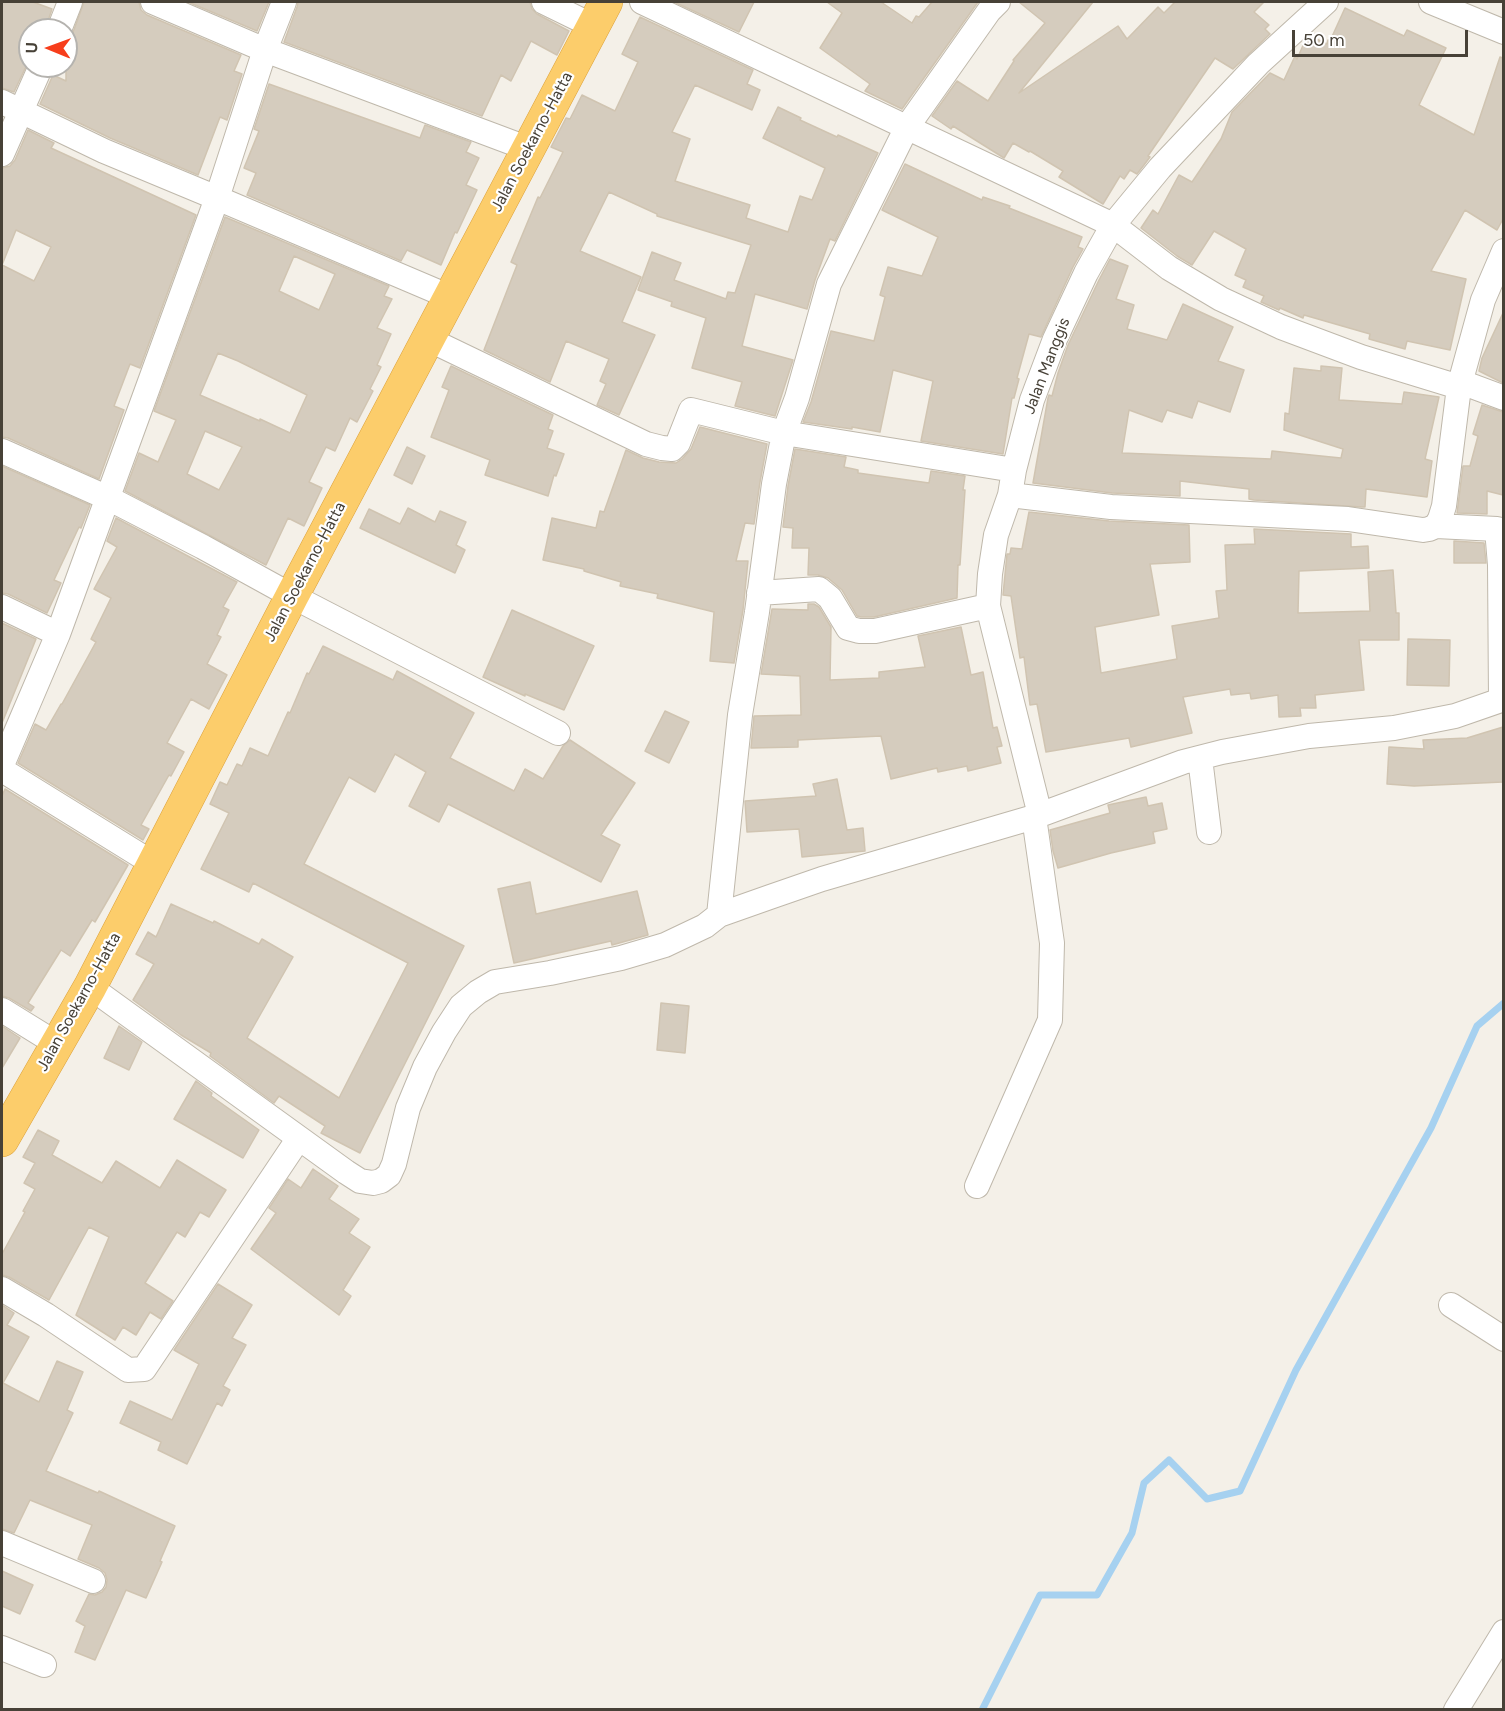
<!DOCTYPE html>
<html>
<head>
<meta charset="utf-8">
<style>
  body { margin:0 }
  #map { position:relative; width:1505px; height:1711px; overflow:hidden; background:#f4f0e8; font-family:Figtree,sans-serif }
  canvas { display:block }
  .frame { position:absolute; inset:0; border:3px solid #474137; pointer-events:none }
  .north { position:absolute; left:18px; top:18px; width:60px; height:60px; box-sizing:border-box; background:#fff; border:2px solid #b5b3af; border-radius:50%; rotate:271deg; font-size:16px; font-weight:700; line-height:24px; text-align:center; color:#474137 }
  .north::after { content:''; display:block; margin:auto; width:21px; height:27px; background:#f73e1c; clip-path:polygon(50% 0,100% 100%,50% 72%,0 100%) }
  .scale { position:absolute; left:1292px; top:30px; width:176px; height:27px; box-sizing:border-box; border:3px solid #474137; border-top:0; padding-left:8px; font-size:18px; line-height:21px; white-space:nowrap; color:#474137; -webkit-text-stroke:4px #fff; paint-order:stroke }
</style>
</head>
<body>
<div id="map">
<canvas width="1505" height="1711"></canvas>
<div class="frame"></div>
<div class="north">U</div>
<div class="scale">50 m</div>
</div>
<script>
const g = document.querySelector('canvas').getContext('2d');
g.lineJoin = 'round';
const poly = rows => new Path2D(rows.map(r => 'M' + r).join(''));
function stroke(path, color, width, dash) { g.strokeStyle = color; g.lineWidth = width; g.lineCap = dash ? 'butt' : 'round'; g.setLineDash(dash || []); g.stroke(path); }
function fill(path, color) { g.fillStyle = color; g.fill(path, 'evenodd'); }
function write(font, color, halo, rows, align = 'center') {
  g.font = font + ' Figtree,sans-serif'; g.lineWidth = 4.5; g.setLineDash([]); g.textBaseline = 'middle'; g.strokeStyle = halo; g.fillStyle = color; for (const [text, x, y, turn = 0] of rows) {
    g.save(); g.translate(x, y); g.rotate((+turn || 0) * Math.PI / 180); g.textAlign = isNaN(turn) ? turn : align; if (halo) g.strokeText(text, 0, 0); g.fillText(text, 0, 0); g.restore();
  }
}
stroke(poly([
  [982,1710,1040,1595,1097,1595,1132,1533,1144,1483,1169,1460,1207,1499,1240,1491,1296,1370,1431,1128,1477,1026,1504,1003]
]), '#a6d1f0', 7);
const building = poly([
  [2,2,33,2,52,9,45,30,30,30,30,58,14,92,2,88,2,2],
  [84,2,139,2,141,10,147,15,241,55,234,71,242,74,227,120,220,117,198,175,110,138,40,104,53,75,66,81,66,42,72,35,84,2],
  [188,2,269,2,257,31,188,2],
  [298,2,530,2,532,9,537,14,569,31,557,55,531,41,511,81,501,75,482,116,284,42,297,7,298,2],
  [674,2,754,2,739,32,674,2],
  [827,2,881,2,912,23,916,16,919,17,932,2,978,2,902,109,865,91,870,84,820,48,842,13,827,2],
  [1019,2,1093,2,1019,93,1118,26,1127,39,1158,7,1164,13,1175,2,1264,2,1254,12,1269,25,1265,29,1270,34,1233,69,1215,58,1148,156,1150,157,1144,165,1137,174,1130,170,1124,179,1120,176,1103,204,1059,177,1063,171,1030,151,1029,152,1013,143,1004,158,953,126,951,129,932,116,957,81,988,101,1014,61,1013,60,1045,23,1019,2],
  [1345,8,1404,36,1407,30,1446,48,1419,105,1474,135,1500,57,1503,58,1503,219,1497,230,1465,210,1431,271,1466,279,1450,350,1407,341,1405,349,1369,339,1370,334,1304,315,1303,318,1280,308,1279,310,1261,302,1264,296,1243,287,1246,280,1235,275,1246,249,1214,231,1192,265,1177,256,1141,228,1153,210,1158,214,1179,175,1192,182,1221,139,1232,112,1270,73,1284,80,1295,56,1297,59,1305,41,1310,36,1327,44,1328,40,1330,41,1345,8],
  [640,17,753,70,747,84,760,90,752,110,695,85,672,132,690,139,675,181,750,205,746,218,788,232,800,196,812,200,825,168,763,138,778,107,801,118,800,120,837,137,838,135,878,153,835,241,830,239,815,280,807,309,755,294,742,346,793,360,775,416,735,406,742,382,692,368,706,318,671,306,672,302,638,290,652,252,681,263,674,280,726,299,728,292,735,293,751,245,657,216,657,214,609,192,580,251,641,277,622,322,655,335,619,415,597,405,606,384,600,381,609,359,566,341,550,382,484,350,517,265,511,262,538,197,540,198,563,152,551,147,566,118,570,119,582,95,615,111,638,62,622,54,640,17],
  [269,84,420,138,425,125,471,142,466,152,479,158,466,185,477,190,457,233,455,232,441,265,407,250,401,261,247,195,256,173,244,168,259,131,254,129,269,84],
  [28,130,54,143,51,148,196,215,140,368,130,364,114,406,124,410,99,479,8,438,2,437,2,265,34,281,51,247,16,230,2,265,2,168,10,166,15,160,28,130],
  [905,164,982,200,983,197,1010,206,1009,208,1082,237,1078,247,1083,249,1073,267,1041,337,1029,334,1017,378,1019,379,1014,398,1012,398,1003,454,921,441,933,381,893,370,880,432,852,427,852,429,803,422,811,402,831,331,874,341,885,297,880,295,888,267,922,276,938,237,882,210,905,164],
  [225,217,389,286,384,296,392,299,377,328,391,334,377,365,381,367,370,389,373,391,357,422,350,418,335,451,326,447,309,482,322,488,304,526,288,518,266,565,125,491,139,453,158,462,176,420,154,411,225,217],
  [294,256,335,274,319,310,279,291,294,256],
  [218,353,238,361,307,395,290,433,260,419,260,421,200,395,218,353],
  [205,431,242,447,219,490,187,474,205,431],
  [1110,259,1128,266,1116,299,1134,305,1127,329,1167,340,1183,304,1233,327,1218,361,1244,370,1230,412,1198,401,1192,418,1167,410,1162,422,1129,410,1122,453,1271,459,1272,451,1341,458,1343,449,1284,430,1285,413,1289,414,1294,368,1321,371,1321,366,1342,368,1339,400,1402,404,1404,392,1439,397,1425,459,1432,461,1427,497,1366,489,1365,507,1361,507,1254,500,1249,499,1249,489,1180,481,1180,496,1112,493,1033,483,1048,398,1049,395,1052,396,1058,373,1068,345,1099,280,1110,259],
  [1503,313,1503,383,1479,371,1482,358,1503,313],
  [451,366,553,415,548,429,553,431,547,448,564,454,556,476,554,475,548,496,485,475,490,460,431,437,449,390,442,387,451,366],
  [1482,405,1503,412,1503,495,1487,491,1487,514,1457,513,1463,466,1470,466,1478,436,1473,434,1482,405],
  [700,427,767,444,760,482,754,524,745,523,736,561,748,561,743,610,734,663,710,661,714,612,657,598,658,594,620,586,621,582,584,571,584,569,543,560,552,518,596,528,600,511,604,512,626,450,643,458,659,462,676,463,682,459,691,449,700,427],
  [407,447,425,456,412,484,394,475,407,447],
  [795,449,846,457,844,467,858,470,858,473,929,483,931,471,965,476,963,490,965,490,960,565,958,565,957,598,874,617,861,617,857,616,842,590,828,578,818,575,808,575,809,548,792,548,793,528,783,527,788,486,795,449],
  [2,466,90,505,81,528,79,527,54,580,61,583,47,613,8,594,2,593,2,466],
  [408,508,435,522,440,511,466,522,456,545,465,550,455,573,360,528,369,509,400,524,408,508],
  [1029,512,1109,521,1189,525,1190,562,1150,564,1159,615,1095,627,1101,673,1177,659,1172,626,1219,618,1216,591,1227,590,1225,545,1255,544,1254,529,1351,534,1351,547,1368,546,1369,568,1299,571,1298,613,1370,611,1368,572,1393,570,1396,613,1399,613,1399,640,1359,640,1364,690,1315,695,1316,708,1300,708,1301,716,1279,717,1278,695,1251,699,1250,693,1231,695,1230,689,1183,697,1192,733,1131,747,1129,738,1046,752,1037,704,1030,705,1024,657,1020,658,1011,596,1003,595,1007,554,1010,554,1011,548,1022,549,1029,512],
  [116,518,237,582,223,607,229,610,217,635,221,637,207,664,227,675,209,709,191,699,167,743,184,752,171,776,169,775,141,825,149,829,143,840,18,763,35,724,46,730,61,704,62,704,96,642,91,639,111,598,94,589,117,547,107,541,116,518],
  [1454,541,1484,543,1486,563,1454,563,1454,541],
  [808,604,814,604,819,607,831,627,830,680,879,678,879,672,925,667,918,636,961,627,971,675,983,672,993,728,997,727,1002,746,997,747,1001,763,968,771,967,766,938,772,937,768,891,779,881,736,798,740,798,747,751,748,754,716,801,715,800,676,761,674,772,609,808,610,808,604],
  [512,610,594,646,564,710,525,694,525,696,483,677,512,610],
  [2,623,36,639,2,723,2,623],
  [1408,639,1450,640,1449,686,1407,685,1408,639],
  [323,646,393,680,397,671,474,713,450,758,514,791,525,769,543,779,563,746,570,740,635,783,601,835,620,845,601,882,448,804,439,822,409,806,426,772,395,754,375,792,349,777,304,864,464,946,360,1153,321,1133,325,1126,279,1096,274,1103,210,1056,211,1053,181,1035,133,1000,154,964,136,954,148,932,156,937,171,904,213,923,214,921,259,944,262,939,293,957,247,1038,339,1098,408,963,253,883,249,892,201,869,229,813,210,804,220,782,227,785,237,764,242,766,250,748,268,756,288,712,290,713,307,673,309,674,323,646],
  [665,711,689,722,669,763,645,751,665,711],
  [1503,727,1503,782,1414,786,1387,784,1389,747,1424,749,1423,740,1467,738,1503,727],
  [837,779,847,830,863,828,865,851,802,857,799,829,747,832,745,801,816,796,813,784,837,779],
  [5,789,128,865,95,922,92,920,70,956,61,950,28,1003,34,1007,31,1011,9,998,2,996,2,796,5,789],
  [1146,797,1148,806,1162,803,1167,829,1153,832,1155,843,1111,853,1058,868,1053,851,1050,830,1110,813,1108,805,1146,797],
  [530,882,536,914,637,891,648,935,612,945,611,941,514,963,498,889,530,882],
  [661,1003,689,1006,685,1053,657,1050,661,1003],
  [2,1026,20,1038,2,1068,2,1026],
  [119,1026,142,1042,129,1070,104,1058,119,1026],
  [196,1081,212,1093,211,1096,259,1130,243,1158,174,1119,196,1081],
  [38,1130,59,1141,52,1155,102,1183,116,1161,160,1188,177,1160,226,1190,209,1217,200,1212,185,1237,177,1232,145,1283,173,1301,161,1319,150,1312,136,1335,123,1327,115,1340,76,1315,109,1237,89,1227,49,1300,9,1277,2,1275,2,1254,25,1212,23,1211,35,1189,24,1183,35,1163,23,1157,38,1130],
  [313,1169,338,1186,329,1199,359,1219,349,1233,370,1247,343,1290,351,1296,339,1315,251,1249,276,1213,269,1208,288,1179,301,1188,313,1169],
  [218,1284,252,1305,232,1338,246,1345,223,1386,230,1390,222,1406,217,1403,187,1464,158,1450,161,1442,120,1423,130,1401,172,1420,199,1364,174,1350,218,1284],
  [2,1305,14,1313,7,1325,29,1337,3,1383,39,1402,57,1361,83,1372,67,1410,73,1413,46,1471,98,1493,99,1491,175,1526,160,1561,162,1562,146,1598,126,1590,95,1660,75,1652,85,1626,76,1621,89,1594,95,1595,102,1592,106,1587,107,1580,105,1573,99,1568,78,1559,92,1525,30,1500,14,1533,2,1529,2,1305],
  [2,1571,33,1585,20,1614,2,1606,2,1571]
]);
fill(building, '#d5ccbe');
stroke(building, '#d0c4b1', 1.5);
const minor = poly([
  [153,2,265,50,529,149],
  [544,2,593,26],
  [642,2,1113,225,1169,268,1221,299,1281,327,1361,357,1459,387],
  [1431,2,1504,32],
  [59,30,70,2],
  [2,102,104,151,217,198,450,297],
  [2,154,41,66],
  [428,339,646,444,662,448,672,449,678,443,691,410,784,433,1014,470],
  [1461,382,1504,398],
  [2,451,108,498,203,547,292,596,410,657,558,733],
  [1010,495,1111,507,1348,519,1423,530,1429,529,1436,526,1497,529,1500,565,1501,700],
  [1436,526,1440,519,1444,506,1459,387,1483,300,1504,251],
  [759,593,819,589,830,598,848,628,859,631,875,631,988,606],
  [2,607,58,634],
  [1200,758,1209,832],
  [2,765,58,634,217,198,265,50,284,2],
  [2,770,154,864],
  [1040,815,988,606,990,574,996,535,1010,495,1014,470,1032,400,1055,339,1086,273,1113,225,1160,168,1258,64,1326,2],
  [719,915,740,715,757,612,774,484,784,433,797,398,829,284,907,127,989,11,998,2],
  [90,987,346,1172,360,1181,373,1183,381,1181,389,1175,394,1164,408,1108,425,1067,444,1032,461,1006,478,992,495,982,550,973,621,958,665,945,705,926,719,915,770,897,822,879,1034,817,1183,762,1222,752,1309,736,1394,728,1455,716,1504,699],
  [2,1010,57,1044],
  [977,1186,1050,1020,1052,943,1034,817],
  [2,1289,46,1315,128,1370,144,1369,299,1138],
  [1451,1305,1504,1339],
  [2,1543,93,1581],
  [2,1648,44,1665],
  [1456,1710,1504,1632]
]);
const highway = poly([
  [2,1140,90,987,292,596,606,2]
]);
stroke(minor, '#bfb8ab', 26);
stroke(highway, '#dca13a', 34);
stroke(minor, '#fff', 24);
stroke(highway, '#fccd6b', 33);
write('16px', '#474137', '#fff', [
  ["Jalan Soekarno-Hatta",532,142,-62],
  ["Jalan Manggis",1047,366,-69],
  ["Jalan Soekarno-Hatta",305,572,-62],
  ["Jalan Soekarno-Hatta",79,1002,-61]
]);
</script>
</body>
</html>
